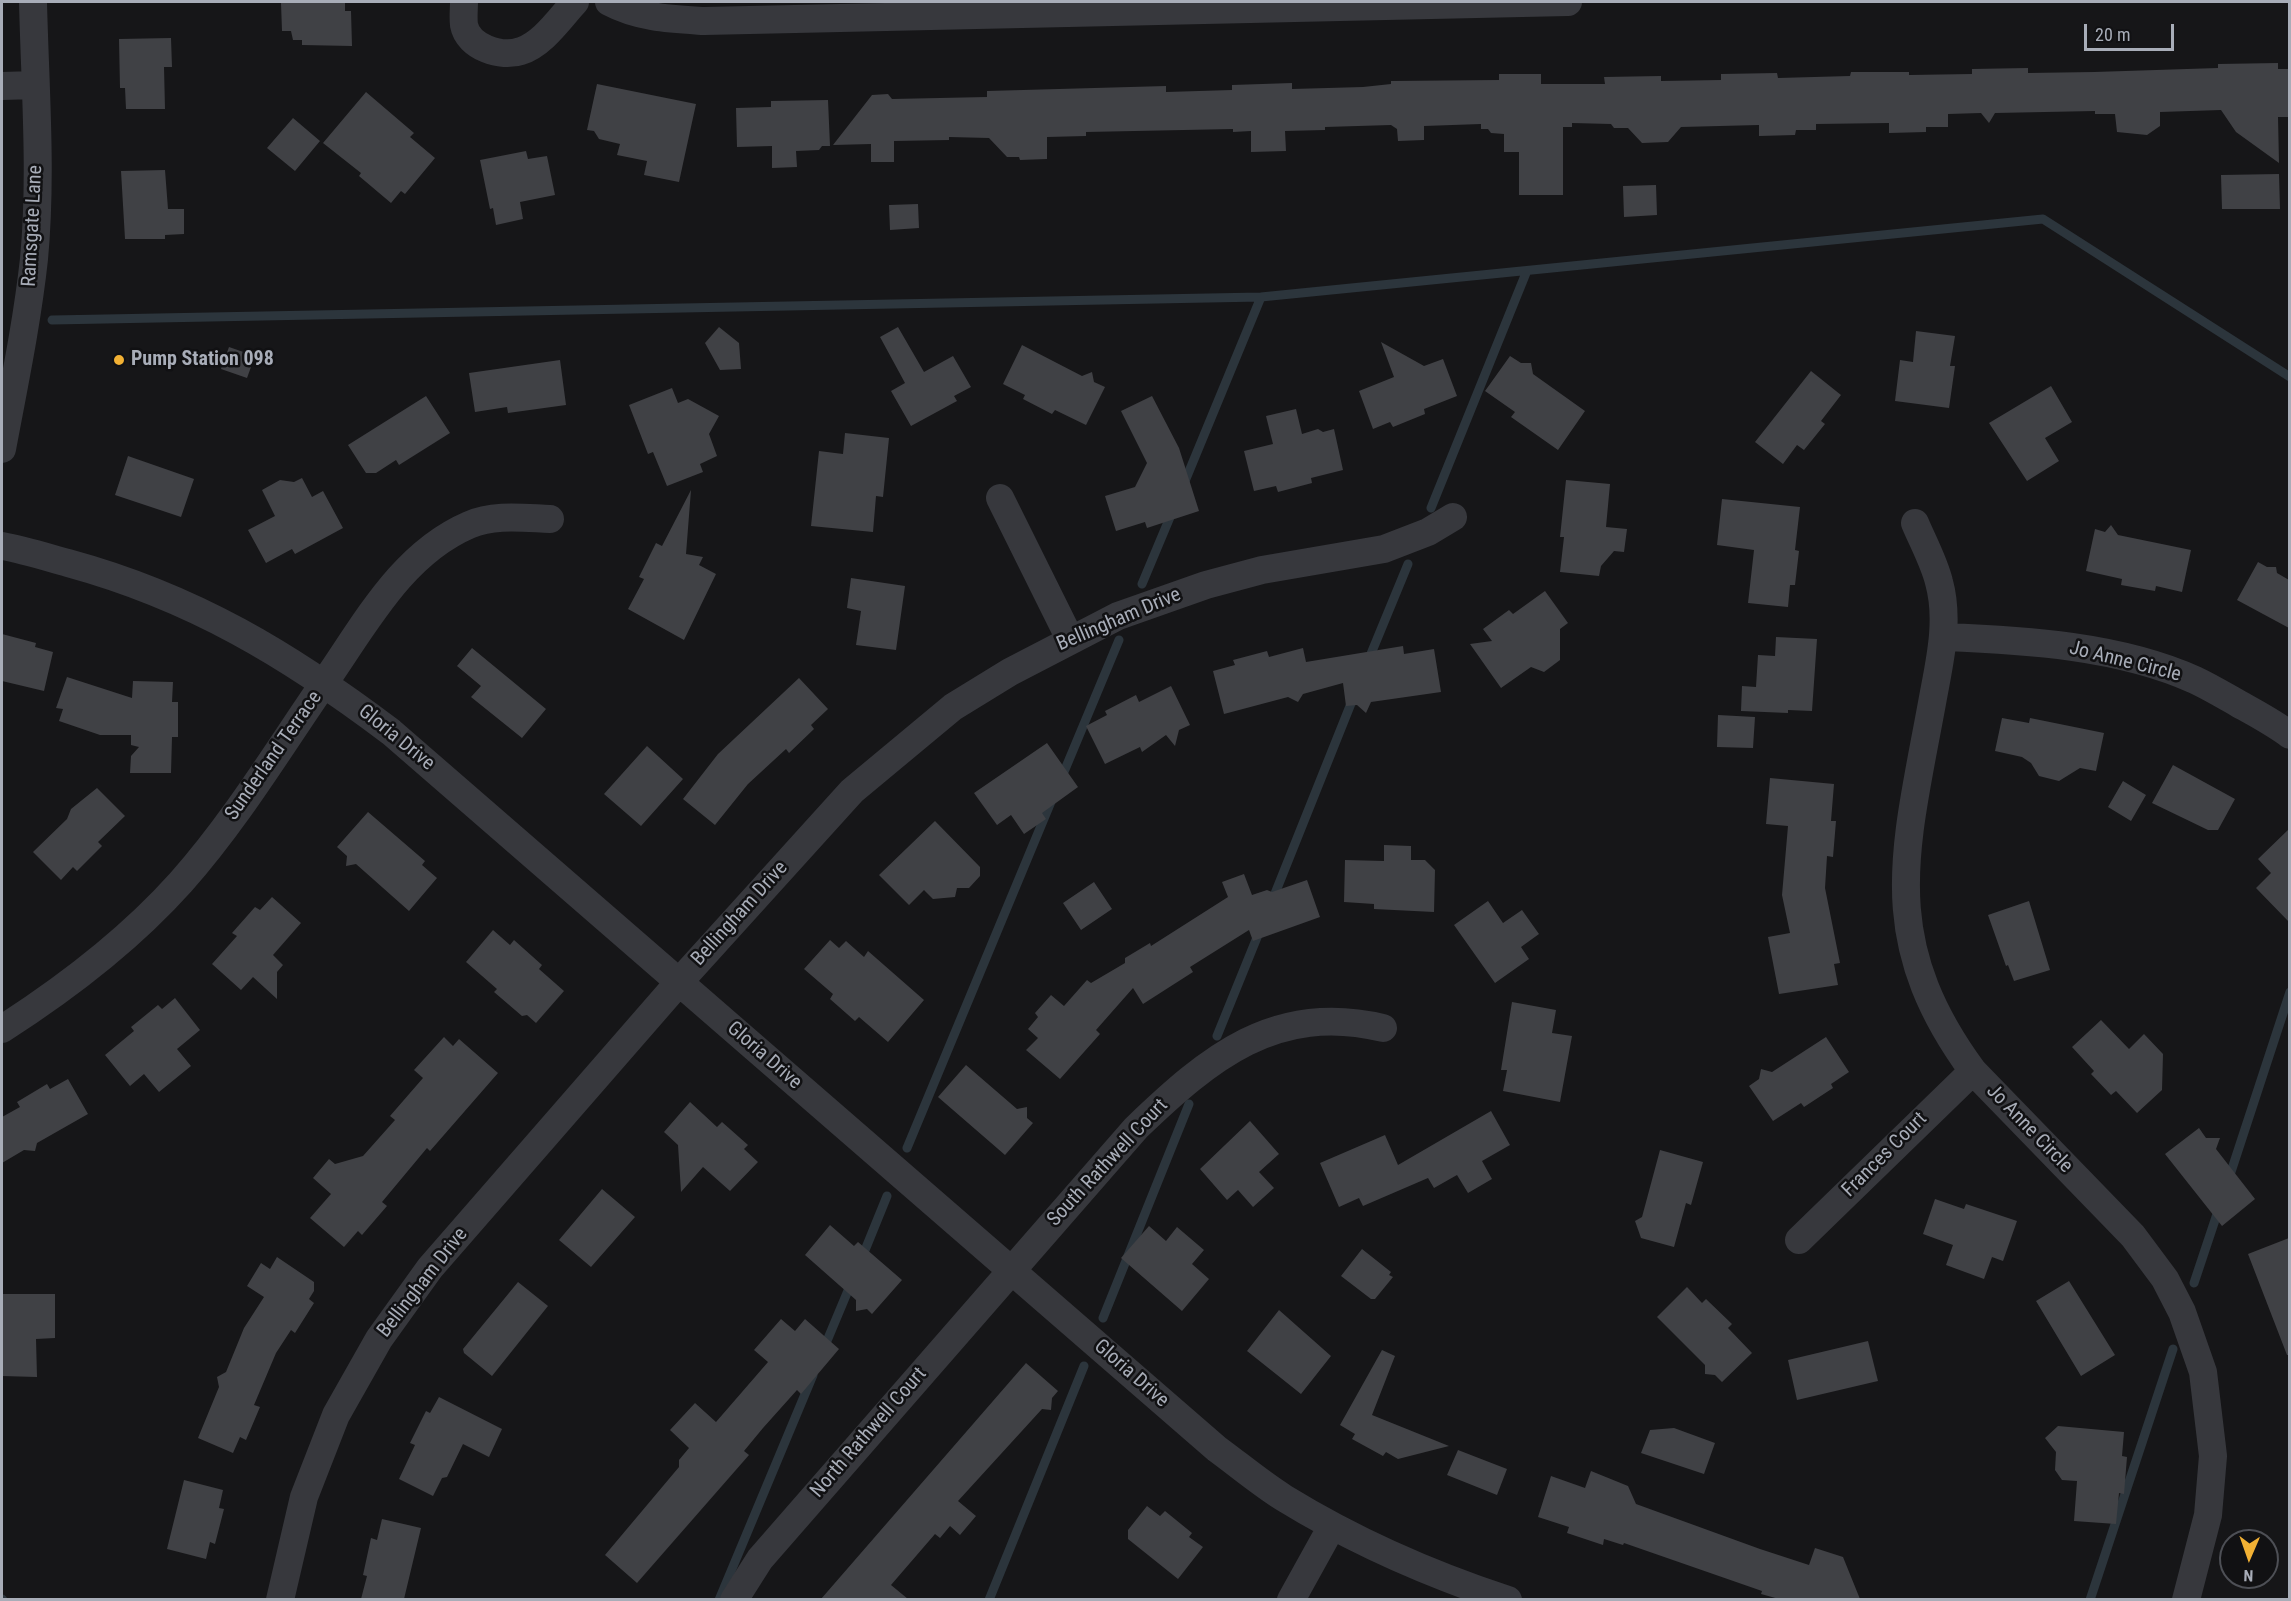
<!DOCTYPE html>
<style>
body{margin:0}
#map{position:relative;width:2291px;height:1601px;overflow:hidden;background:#161618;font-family:"Roboto Condensed",sans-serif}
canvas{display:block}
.frame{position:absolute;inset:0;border:3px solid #a8adb8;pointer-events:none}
.north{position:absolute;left:2219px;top:1529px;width:60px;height:60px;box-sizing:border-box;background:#111113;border:2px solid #4d4f55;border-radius:50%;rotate:182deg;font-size:16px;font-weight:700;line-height:24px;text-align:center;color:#a8adb8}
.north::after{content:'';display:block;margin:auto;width:21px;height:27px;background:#f2b134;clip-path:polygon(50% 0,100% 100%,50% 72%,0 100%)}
.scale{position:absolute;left:2084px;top:24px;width:90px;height:27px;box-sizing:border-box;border:3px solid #a8adb8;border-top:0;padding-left:8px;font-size:18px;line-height:21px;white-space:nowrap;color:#a8adb8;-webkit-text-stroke:4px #111113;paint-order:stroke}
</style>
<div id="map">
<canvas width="2291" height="1601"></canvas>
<div class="frame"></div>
<div class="north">N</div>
<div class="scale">20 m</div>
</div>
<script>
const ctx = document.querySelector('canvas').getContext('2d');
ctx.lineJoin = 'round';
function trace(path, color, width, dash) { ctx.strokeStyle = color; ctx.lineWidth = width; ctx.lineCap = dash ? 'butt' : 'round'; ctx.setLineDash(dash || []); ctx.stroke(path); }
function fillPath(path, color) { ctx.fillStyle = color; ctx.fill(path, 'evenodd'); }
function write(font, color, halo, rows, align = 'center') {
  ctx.font = font + ' "Roboto Condensed",sans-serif'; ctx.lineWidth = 5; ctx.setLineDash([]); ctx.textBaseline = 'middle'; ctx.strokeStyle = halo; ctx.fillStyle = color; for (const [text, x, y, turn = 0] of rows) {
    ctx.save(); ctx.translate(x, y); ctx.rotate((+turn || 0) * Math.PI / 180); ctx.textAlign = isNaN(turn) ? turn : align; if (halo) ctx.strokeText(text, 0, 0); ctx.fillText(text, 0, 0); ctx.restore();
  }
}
const stream = new Path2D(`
 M 52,320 L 1261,297 L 2043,219 L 2290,377
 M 1183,486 L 1261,297
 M 1431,508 L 1526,273
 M 1142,584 L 1173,510
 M 1368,661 L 1408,564
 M 1061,779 L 1119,640
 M 1272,901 L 1354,696
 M 1217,1036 L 1260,930
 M 907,1148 L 1053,797
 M 2228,1181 L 2290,992
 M 861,1260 L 887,1196
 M 2194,1283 L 2219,1208
 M 1103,1318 L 1189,1104
 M 824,1348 L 852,1281
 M 2,1599 L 3,1600
 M 719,1600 L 813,1375
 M 989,1600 L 1084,1366
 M 2090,1600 L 2173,1349`);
const building = new Path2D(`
 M 345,2 L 345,11 L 351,11 L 352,46 L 302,45 L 302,40 L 293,40 L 291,31 L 282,31 L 281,3 Z
 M 171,38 L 172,67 L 164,67 L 165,109 L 126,109 L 125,88 L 120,88 L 119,39 Z
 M 2278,63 L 2278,69 L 2289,69 L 2289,117 L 2278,117 L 2279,163 L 2236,132 L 2221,110 L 2160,112 L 2160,126 L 2147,135 L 2117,132 L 2115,114 L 2095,114 L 2095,111 L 1995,113 L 1989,123 L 1981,113 L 1948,114 L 1948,127 L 1926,127 L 1926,132 L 1889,133 L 1889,123 L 1816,124 L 1816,130 L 1796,130 L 1795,135 L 1759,136 L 1759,125 L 1681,127 L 1668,142 L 1642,143 L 1628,128 L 1614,128 L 1611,124 L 1572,123 L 1572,127 L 1563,127 L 1563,195 L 1519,195 L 1519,152 L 1504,152 L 1504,134 L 1491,133 L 1488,129 L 1481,129 L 1481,124 L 1424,126 L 1424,140 L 1398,141 L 1397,129 L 1391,125 L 1325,127 L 1325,130 L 1285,131 L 1286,151 L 1251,152 L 1251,131 L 1233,132 L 1233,129 L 1086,132 L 1086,136 L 1047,137 L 1047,159 L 1020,160 L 1019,157 L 1007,157 L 989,138 L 949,137 L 949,140 L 894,141 L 894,162 L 871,162 L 871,144 L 833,145 L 872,95 L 888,94 L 892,99 L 987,97 L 987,91 L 1166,86 L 1166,92 L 1232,90 L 1232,85 L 1292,83 L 1292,89 L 1363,87 L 1391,84 L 1391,81 L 1499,80 L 1499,74 L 1541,74 L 1541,84 L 1605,84 L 1604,77 L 1661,76 L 1661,81 L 1721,80 L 1721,74 L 1777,73 L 1778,78 L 1850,76 L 1851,72 L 1909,72 L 1909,75 L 1972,74 L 1972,69 L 2028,68 L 2028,73 L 2094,72 L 2218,68 L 2218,64 Z
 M 597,84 L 696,104 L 679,182 L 644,175 L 647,161 L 617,155 L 620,144 L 599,139 L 594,131 L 587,130 Z
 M 366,92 L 414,133 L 410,137 L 435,158 L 405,194 L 401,191 L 391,203 L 359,176 L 361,173 L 323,143 Z
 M 828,100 L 830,146 L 822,146 L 819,150 L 796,151 L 797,167 L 772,168 L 772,146 L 737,147 L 736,108 L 771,107 L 771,101 Z
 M 293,118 L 320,141 L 295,171 L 267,148 Z
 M 526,151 L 528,159 L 547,156 L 555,195 L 520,202 L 523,219 L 496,225 L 493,208 L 490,209 L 480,160 Z
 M 165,170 L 168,209 L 184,209 L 184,234 L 165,235 L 165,239 L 125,239 L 121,171 Z
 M 2279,174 L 2280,209 L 2222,209 L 2221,175 Z
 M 1656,185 L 1657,215 L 1624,217 L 1623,186 Z
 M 918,204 L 919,228 L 890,230 L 889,205 Z
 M 719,327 L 739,343 L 741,369 L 720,370 L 705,343 Z
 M 898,327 L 924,372 L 953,356 L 971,387 L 954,396 L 957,401 L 911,426 L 891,391 L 905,383 L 880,337 Z
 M 1916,331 L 1955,336 L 1950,366 L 1955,366 L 1949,408 L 1895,401 L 1900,360 L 1913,362 Z
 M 1381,342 L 1424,366 L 1443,359 L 1457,396 L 1424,409 L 1425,414 L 1393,427 L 1390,422 L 1373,429 L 1359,391 L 1394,377 Z
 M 1022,345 L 1082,376 L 1092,372 L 1094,382 L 1105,387 L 1086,425 L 1055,410 L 1052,414 L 1023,399 L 1025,395 L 1003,384 Z
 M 229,347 L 255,356 L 247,378 L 221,369 Z
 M 1510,356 L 1521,363 L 1531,363 L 1533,374 L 1585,411 L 1558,450 L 1511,417 L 1515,412 L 1485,391 Z
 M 560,360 L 566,405 L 508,413 L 507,407 L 475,412 L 469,373 Z
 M 1811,371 L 1841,395 L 1821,421 L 1825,424 L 1804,450 L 1797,445 L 1783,464 L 1755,442 Z
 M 2051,386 L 2072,422 L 2045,438 L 2059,461 L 2027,481 L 1989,423 Z
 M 672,388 L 678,403 L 688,399 L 719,416 L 709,434 L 717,456 L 700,464 L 703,472 L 667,486 L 653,452 L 648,454 L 629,405 Z
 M 426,396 L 450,433 L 399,465 L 396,460 L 376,473 L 366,473 L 348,445 Z
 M 1152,396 L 1179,448 L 1199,511 L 1147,528 L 1145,522 L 1116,531 L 1105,496 L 1135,487 L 1147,463 L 1121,411 Z
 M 1296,409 L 1302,434 L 1318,429 L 1323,432 L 1334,429 L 1343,470 L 1311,478 L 1312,483 L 1278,492 L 1276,486 L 1254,491 L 1244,451 L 1273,444 L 1266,416 Z
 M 845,433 L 889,438 L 883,497 L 876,496 L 873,532 L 811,526 L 819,451 L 843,454 Z
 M 128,456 L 194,479 L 181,517 L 115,495 Z
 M 302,478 L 312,497 L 323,491 L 343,528 L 295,554 L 292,549 L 266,563 L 248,530 L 275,516 L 262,490 L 280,480 L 294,482 Z
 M 1566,480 L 1610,484 L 1606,527 L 1627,529 L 1624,552 L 1614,551 L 1601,566 L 1599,576 L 1560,572 L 1564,537 L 1560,537 Z
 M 691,490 L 686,554 L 703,557 L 699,565 L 716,574 L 684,640 L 628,609 L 644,579 L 639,577 L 656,543 L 662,546 Z
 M 1722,499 L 1800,507 L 1795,550 L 1799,551 L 1795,585 L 1790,585 L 1788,607 L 1748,603 L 1754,550 L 1717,545 Z
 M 2111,525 L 2118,535 L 2191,550 L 2182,592 L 2156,586 L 2155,591 L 2121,585 L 2122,579 L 2086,571 L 2095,529 L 2105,532 Z
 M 2258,562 L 2267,567 L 2276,567 L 2277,573 L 2289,580 L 2289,628 L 2237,600 Z
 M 851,578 L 905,586 L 896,650 L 856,645 L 861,611 L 847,608 Z
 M 1545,591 L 1568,623 L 1560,629 L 1560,660 L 1544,672 L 1531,667 L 1501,688 L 1470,644 L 1492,641 L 1483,629 L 1509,610 L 1513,614 Z
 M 2,634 L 36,643 L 35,647 L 53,652 L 44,691 L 2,681 Z
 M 1776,637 L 1817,639 L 1812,711 L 1788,710 L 1788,713 L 1741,711 L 1742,686 L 1756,687 L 1758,655 L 1775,656 Z
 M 1403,646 L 1404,654 L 1434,649 L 1441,692 L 1371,702 L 1366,713 L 1357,705 L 1346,706 L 1343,683 L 1303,694 L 1298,702 L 1288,697 L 1224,714 L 1213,671 L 1235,665 L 1233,660 L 1267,651 L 1269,657 L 1303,648 L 1306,662 Z
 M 472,648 L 546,709 L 522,738 L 471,697 L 481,686 L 457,666 Z
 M 67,677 L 132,698 L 133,681 L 173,682 L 172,702 L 178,702 L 178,737 L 172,737 L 171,773 L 130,773 L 131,756 L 139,747 L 131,745 L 131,735 L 100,735 L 59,721 L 63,709 L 56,708 Z
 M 799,678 L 828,709 L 811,725 L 814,729 L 789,753 L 786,749 L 748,784 L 715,825 L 683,799 L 718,754 Z
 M 1171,686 L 1190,725 L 1179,730 L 1175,746 L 1166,735 L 1142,752 L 1140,747 L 1105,764 L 1086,726 L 1107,715 L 1105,711 L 1136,695 L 1139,702 Z
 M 1718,715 L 1755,717 L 1753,748 L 1717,747 Z
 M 2002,718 L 2029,723 L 2030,718 L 2104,733 L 2096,771 L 2080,768 L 2059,781 L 2039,776 L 2031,763 L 2022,757 L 1995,751 Z
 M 1047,743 L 1078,787 L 1042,813 L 1046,819 L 1024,834 L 1011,815 L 997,825 L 974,793 Z
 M 647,746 L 683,779 L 641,826 L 604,794 Z
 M 2173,765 L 2235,799 L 2218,830 L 2208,830 L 2152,803 Z
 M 1770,778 L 1834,784 L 1831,821 L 1836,821 L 1833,857 L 1827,856 L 1825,888 L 1840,963 L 1834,964 L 1838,985 L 1779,994 L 1768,937 L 1790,933 L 1782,895 L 1788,826 L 1766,824 Z
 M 2123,781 L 2146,795 L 2131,821 L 2108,807 Z
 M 97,788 L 125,816 L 98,842 L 102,846 L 77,871 L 73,867 L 61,880 L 33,852 L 67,819 L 71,809 Z
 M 368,812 L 425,861 L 422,865 L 437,878 L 409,911 L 356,864 L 346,866 L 347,856 L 337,847 Z
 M 935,821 L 980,867 L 980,876 L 969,888 L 957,888 L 955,897 L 933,899 L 924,890 L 909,905 L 879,875 Z
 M 2289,829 L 2289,922 L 2256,888 L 2271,873 L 2258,859 Z
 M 1384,845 L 1411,846 L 1411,860 L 1425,860 L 1435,870 L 1434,912 L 1374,909 L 1374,904 L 1344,902 L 1345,860 L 1384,861 Z
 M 1244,874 L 1252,895 L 1267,890 L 1272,892 L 1307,880 L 1320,917 L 1253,941 L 1249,930 L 1190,967 L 1193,972 L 1143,1004 L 1133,988 L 1096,1030 L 1100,1034 L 1060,1079 L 1026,1050 L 1038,1038 L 1028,1029 L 1038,1017 L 1035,1013 L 1051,995 L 1064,1006 L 1087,980 L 1091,983 L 1125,963 L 1125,958 L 1150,943 L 1151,946 L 1228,897 L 1222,882 Z
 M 1094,882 L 1112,909 L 1081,930 L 1063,903 Z
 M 272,897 L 301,923 L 273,955 L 283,965 L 277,972 L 277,999 L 253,977 L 241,990 L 212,964 L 237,936 L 232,933 L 255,907 L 260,910 Z
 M 1488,901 L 1503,923 L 1522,910 L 1539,934 L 1521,947 L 1529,959 L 1495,983 L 1454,925 Z
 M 2029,901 L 2050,970 L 2014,981 L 2008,965 L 2006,966 L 1988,915 Z
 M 493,930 L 510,945 L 514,940 L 542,965 L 539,969 L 564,991 L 536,1023 L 527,1015 L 522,1016 L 494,992 L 497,989 L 466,962 Z
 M 830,940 L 839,948 L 846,941 L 864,957 L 868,951 L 924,1000 L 888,1042 L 859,1017 L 855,1021 L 830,999 L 833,994 L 804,969 Z
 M 175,998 L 200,1030 L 177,1049 L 191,1066 L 159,1092 L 144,1074 L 130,1086 L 105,1055 L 134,1031 L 131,1027 L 158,1005 L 162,1009 Z
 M 1512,1002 L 1556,1010 L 1552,1033 L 1572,1036 L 1560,1102 L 1503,1091 L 1507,1070 L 1501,1070 Z
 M 2101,1020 L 2129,1049 L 2144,1034 L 2163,1054 L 2162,1090 L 2137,1113 L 2116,1091 L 2111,1095 L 2091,1074 L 2094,1071 L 2072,1047 Z
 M 444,1037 L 453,1046 L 459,1039 L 498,1073 L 430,1151 L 427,1148 L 382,1202 L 387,1206 L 362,1235 L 358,1231 L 344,1247 L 310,1218 L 331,1194 L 313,1178 L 329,1159 L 335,1164 L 363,1156 L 395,1120 L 390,1116 L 423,1078 L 414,1070 Z
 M 1826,1037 L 1849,1072 L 1831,1084 L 1833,1088 L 1804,1107 L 1801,1103 L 1773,1121 L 1749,1086 L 1759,1079 L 1761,1069 L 1772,1072 Z
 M 966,1065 L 1017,1109 L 1027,1107 L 1027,1118 L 1033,1123 L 1005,1155 L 938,1097 Z
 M 68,1079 L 88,1114 L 37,1143 L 35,1151 L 24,1150 L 2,1163 L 2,1117 L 20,1107 L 17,1102 L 47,1084 L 50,1089 Z
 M 690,1102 L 717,1127 L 722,1122 L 748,1145 L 744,1149 L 758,1162 L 730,1191 L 703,1167 L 681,1192 L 678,1145 L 664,1132 Z
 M 1491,1111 L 1510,1145 L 1482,1161 L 1492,1179 L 1468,1193 L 1457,1175 L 1434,1188 L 1428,1178 L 1363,1206 L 1359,1198 L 1339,1207 L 1320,1163 L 1385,1135 L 1398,1165 Z
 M 1250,1121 L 1279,1154 L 1259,1172 L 1274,1188 L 1253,1207 L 1238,1190 L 1227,1200 L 1200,1169 Z
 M 2199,1128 L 2206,1138 L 2220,1138 L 2216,1149 L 2255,1199 L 2222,1226 L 2165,1154 Z
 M 1660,1150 L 1703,1162 L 1691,1205 L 1686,1203 L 1674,1247 L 1641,1238 L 1635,1221 L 1642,1217 Z
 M 602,1189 L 635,1217 L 591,1267 L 559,1240 Z
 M 1935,1199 L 1964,1209 L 1966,1204 L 2017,1221 L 2003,1261 L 1992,1257 L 1984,1279 L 1946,1265 L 1953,1245 L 1923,1234 Z
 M 830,1225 L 854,1246 L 858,1242 L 902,1280 L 872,1314 L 867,1309 L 856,1311 L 856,1300 L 805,1255 Z
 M 1149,1226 L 1166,1241 L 1177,1227 L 1204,1250 L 1192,1264 L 1209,1279 L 1182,1311 L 1121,1258 Z
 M 2289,1238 L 2289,1355 L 2287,1355 L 2248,1254 Z
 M 1362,1249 L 1391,1272 L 1389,1275 L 1393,1277 L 1375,1299 L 1371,1299 L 1341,1276 Z
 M 277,1257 L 314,1282 L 314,1291 L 309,1299 L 314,1303 L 295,1333 L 291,1330 L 276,1353 L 254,1405 L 260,1407 L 246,1440 L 240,1437 L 233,1453 L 198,1438 L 219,1387 L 217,1377 L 226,1372 L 244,1328 L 264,1297 L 247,1286 L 261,1263 L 270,1269 Z
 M 2069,1281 L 2115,1355 L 2081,1376 L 2036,1301 Z
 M 518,1282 L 548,1306 L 492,1376 L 464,1353 L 463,1349 Z
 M 1687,1287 L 1702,1303 L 1706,1299 L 1732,1324 L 1728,1328 L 1752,1353 L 1722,1382 L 1715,1375 L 1705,1374 L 1705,1365 L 1657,1317 Z
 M 2,1294 L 55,1294 L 55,1338 L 36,1339 L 37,1377 L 2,1376 Z
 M 1279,1310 L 1331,1356 L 1301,1394 L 1247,1351 Z
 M 781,1319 L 795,1331 L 805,1319 L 839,1349 L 801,1394 L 797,1390 L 763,1428 L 744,1451 L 749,1455 L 637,1583 L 605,1555 L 679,1467 L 679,1460 L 689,1448 L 670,1430 L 695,1403 L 716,1422 L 768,1362 L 754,1350 Z
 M 1868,1341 L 1878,1381 L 1797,1400 L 1788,1360 Z
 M 1382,1350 L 1395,1356 L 1372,1415 L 1449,1446 L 1398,1459 L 1386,1452 L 1383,1456 L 1352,1439 L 1355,1434 L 1340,1425 Z
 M 1026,1363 L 1058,1391 L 1052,1398 L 1051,1410 L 1042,1409 L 958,1501 L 976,1516 L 960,1535 L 950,1526 L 940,1538 L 935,1534 L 891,1585 L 908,1599 L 821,1599 Z
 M 439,1397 L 502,1429 L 489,1457 L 463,1444 L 447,1477 L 442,1478 L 433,1496 L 399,1479 L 415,1445 L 410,1443 L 426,1411 L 430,1413 Z
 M 2058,1426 L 2124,1432 L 2122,1456 L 2127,1457 L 2124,1494 L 2119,1493 L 2116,1524 L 2074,1521 L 2077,1481 L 2062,1480 L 2055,1470 L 2056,1452 L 2045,1438 Z
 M 1674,1428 L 1715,1443 L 1704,1474 L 1641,1453 L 1650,1430 Z
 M 1458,1450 L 1507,1469 L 1497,1495 L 1447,1475 Z
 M 1591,1471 L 1628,1486 L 1636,1504 L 1760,1549 L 1809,1565 L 1815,1548 L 1843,1557 L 1860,1599 L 1779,1599 L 1761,1594 L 1762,1591 L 1624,1543 L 1623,1545 L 1604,1539 L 1603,1545 L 1567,1533 L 1569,1527 L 1538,1517 L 1551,1476 L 1585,1488 Z
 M 184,1480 L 223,1490 L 219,1508 L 224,1509 L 215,1544 L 210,1542 L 206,1559 L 167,1549 Z
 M 1147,1506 L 1160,1516 L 1165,1511 L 1192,1533 L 1189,1537 L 1203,1547 L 1178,1579 L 1128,1539 L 1128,1530 Z
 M 382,1519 L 421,1528 L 404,1599 L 361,1599 L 367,1576 L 363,1575 L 371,1538 L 377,1540 Z`);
const minor = new Path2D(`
 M 464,2 C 464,9 463,17 464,25 C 468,47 501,58 521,51 C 543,44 560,18 575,2
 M 609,2 C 639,18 671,19 704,21 L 1568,2
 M 2,86 L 35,85
 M 2,449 C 14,385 27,323 34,259 C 42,174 35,87 33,2
 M 1000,498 L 1070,639
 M 1915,523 C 1923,542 1934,562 1939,582 C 1950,622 1939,664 1932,703 C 1905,851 1876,939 1973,1071 L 2133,1236 L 2165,1279 L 2182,1312 L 2203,1372 L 2213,1456 L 2208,1515 L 2186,1600
 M 2,546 C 24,550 46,557 68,563 C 193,597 289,655 391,732 L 1217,1449 C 1239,1465 1260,1483 1284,1498 C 1354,1541 1429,1574 1508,1600
 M 1944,637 C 2025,640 2120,646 2195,680 C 2210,687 2225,696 2239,704 C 2257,714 2274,723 2290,735
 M 2,1029 C 66,988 130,939 181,882 C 237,819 281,745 329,676 C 368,619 404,553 469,525 C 494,514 523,518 550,519
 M 1799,1240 L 1973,1071
 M 280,1600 L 304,1497 L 336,1415 L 379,1339 L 430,1268 L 680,981 L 852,791 L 953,707 L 1010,672 L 1118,616 L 1206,585 L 1262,570 L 1384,549 L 1428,532 L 1453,517
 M 734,1600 L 760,1559 L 1136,1128 C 1209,1058 1275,1002 1383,1028
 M 1291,1600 L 1332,1526`);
const markers = [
 [119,360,6,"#f2b134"]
];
const streetNames = [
 ["Ramsgate Lane",33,226,-87],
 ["Bellingham Drive",1119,620,-23],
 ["Jo Anne Circle",2125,662,14],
 ["Gloria Drive",396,738,39],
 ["Sunderland Terrace",274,756,-55],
 ["Bellingham Drive",740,914,-48],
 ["Gloria Drive",764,1056,41],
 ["Jo Anne Circle",2029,1129,46],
 ["Frances Court",1885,1155,-45],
 ["South Rathwell Court",1108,1163,-47],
 ["Bellingham Drive",423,1283,-52],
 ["Gloria Drive",1131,1374,41],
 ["North Rathwell Court",869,1433,-49]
];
const poiNames = [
 ["Pump Station 098",131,360]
];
trace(stream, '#2c353c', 9);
fillPath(building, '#404145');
trace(minor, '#37383d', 28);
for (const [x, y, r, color] of markers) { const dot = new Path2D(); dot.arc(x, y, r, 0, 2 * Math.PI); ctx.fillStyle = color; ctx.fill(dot); trace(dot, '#111113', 2); }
write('20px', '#a8adb8', '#111113', streetNames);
write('bold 20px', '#a8adb8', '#111113', poiNames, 'left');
</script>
